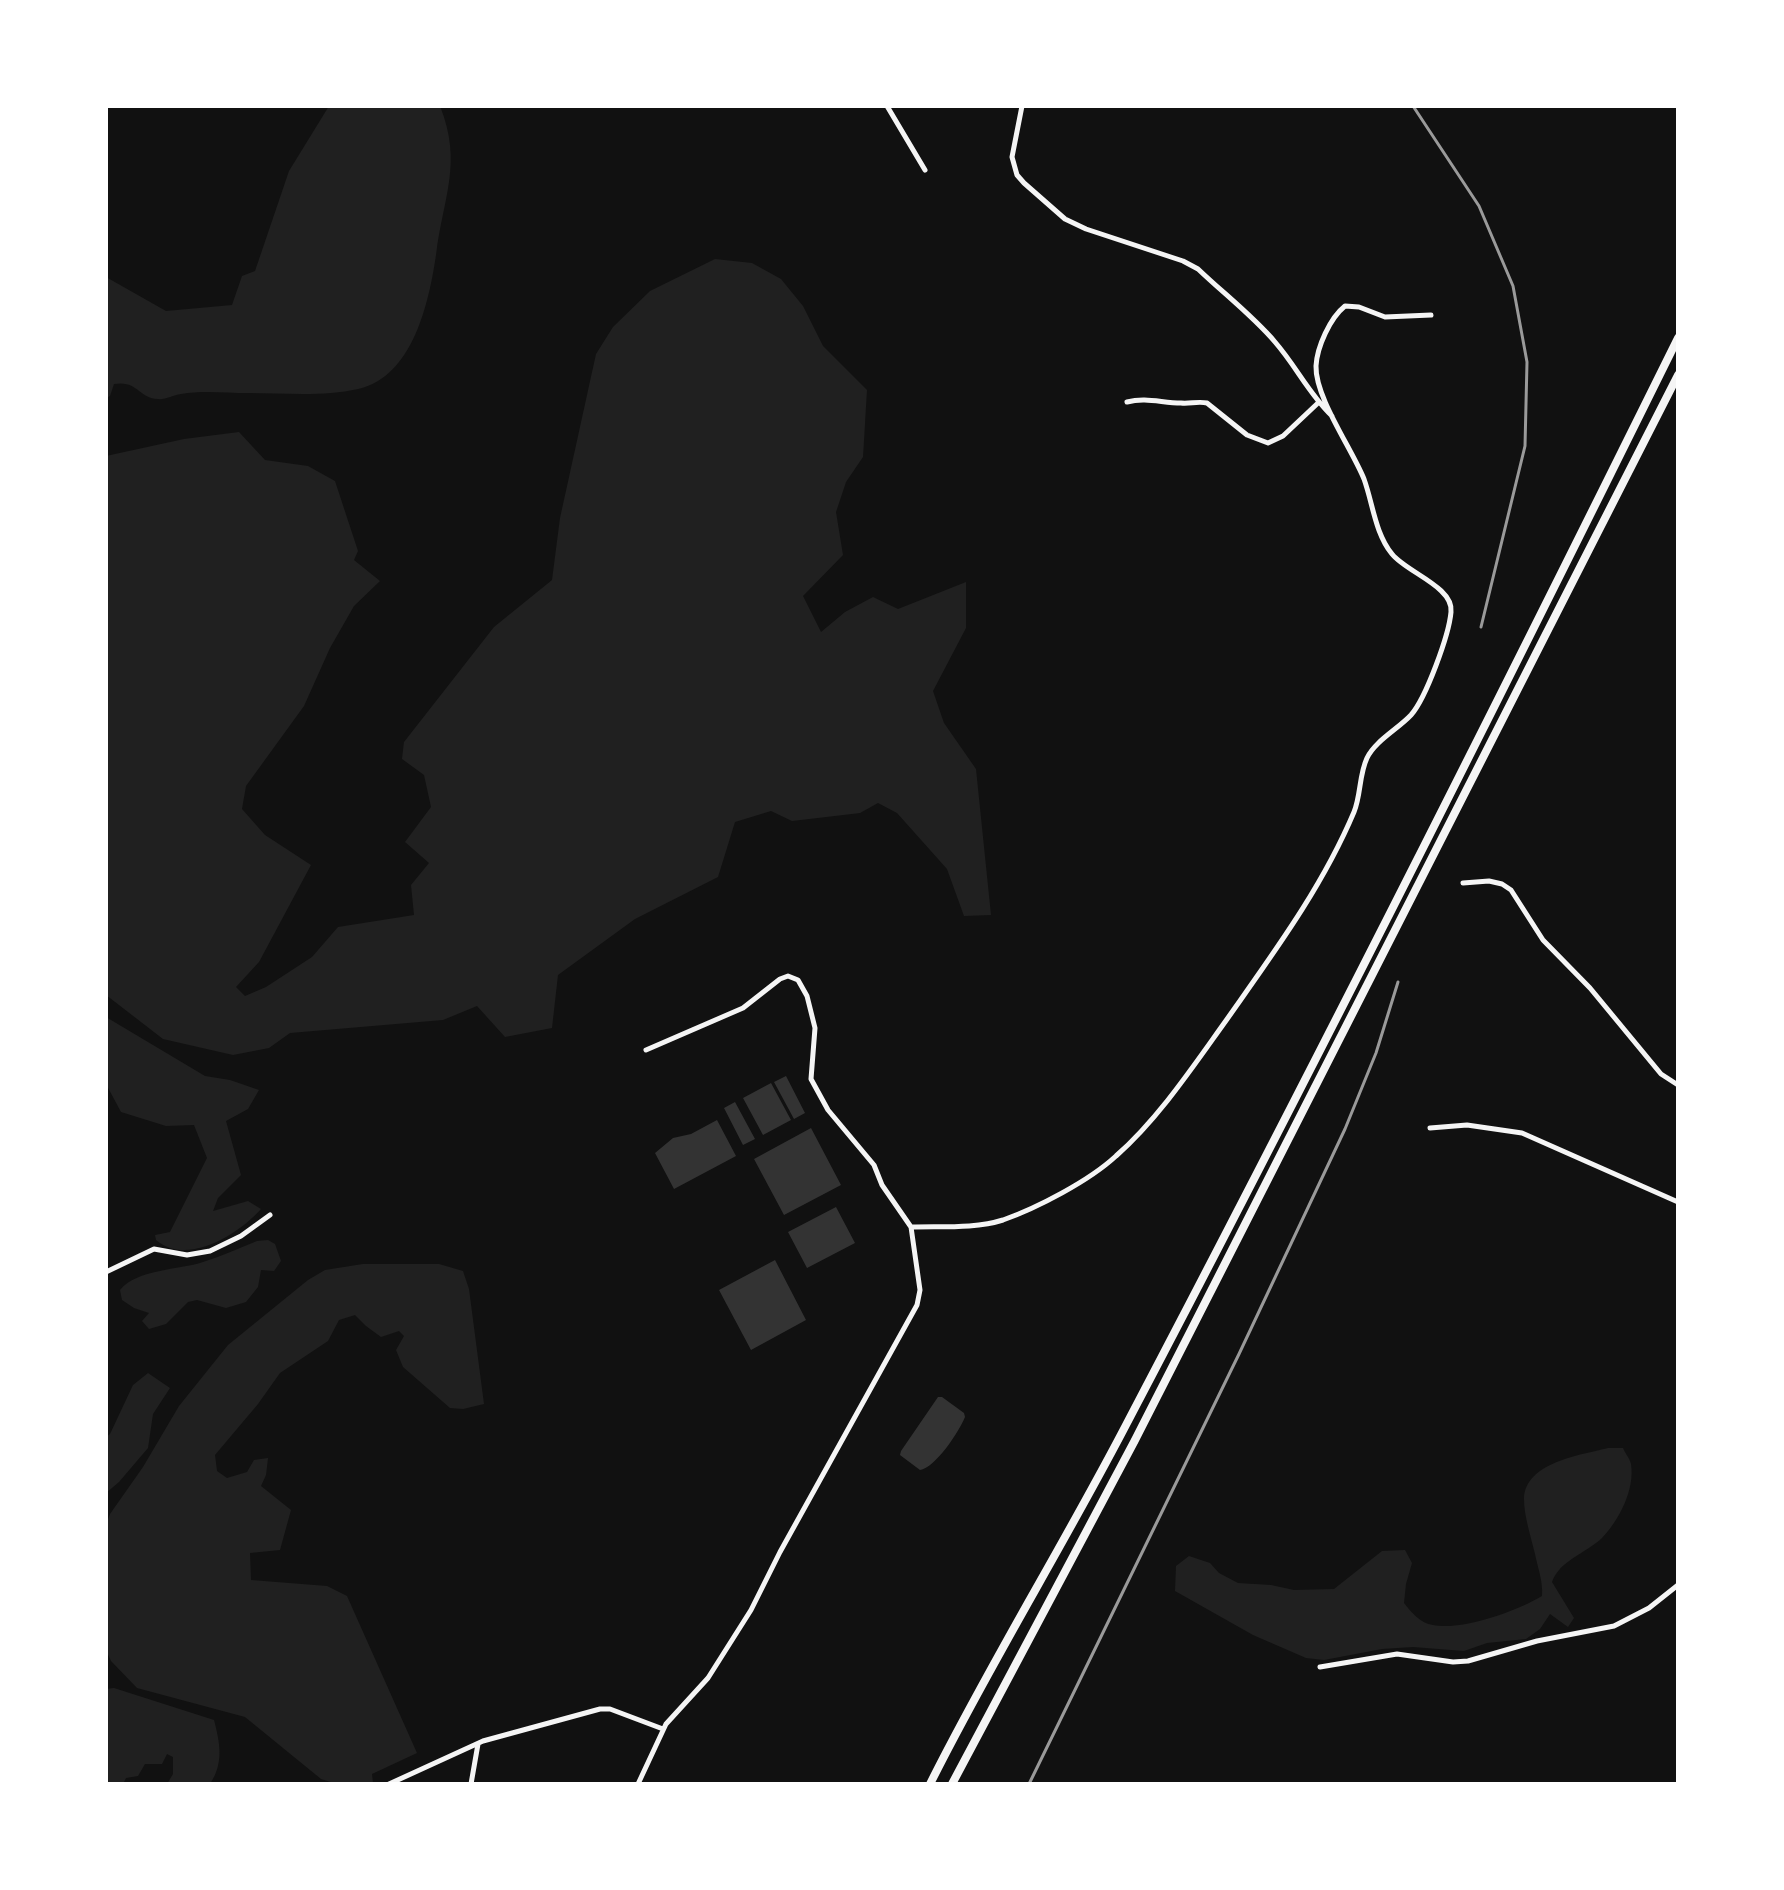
<!DOCTYPE html>
<style>
body{margin:0}
#map{position:relative;width:1784px;height:1890px;overflow:hidden;background:#111;font-family:"Open Sans",sans-serif}
canvas{display:block}
.frame{position:absolute;inset:0;border:108px solid #fff;pointer-events:none}
</style>
<div id="map">
<canvas width="1784" height="1890"></canvas>
<div class="frame"></div>
</div>
<script>
const ctx = document.querySelector('canvas').getContext('2d');
ctx.lineJoin = 'round';
function fillPath(path, color) { ctx.fillStyle = color; ctx.fill(path, 'evenodd'); }
function trace(path, color, width, dash) { ctx.strokeStyle = color; ctx.lineWidth = width; ctx.lineCap = dash ? 'butt' : 'round'; ctx.setLineDash(dash || []); ctx.stroke(path); }
const green = new Path2D(`
 M 329,106 L 440,106 C 463,164 443,197 436,255 C 429,302 413,377 358,389 C 323,397 284,393 248,393 C 227,393 202,390 181,394 C 173,395 165,400 158,399 C 138,398 138,380 114,384 L 110,396 L 106,398 L 106,277 L 166,311 L 232,305 L 242,276 L 255,271 L 289,171 Z
 M 715,259 L 752,263 L 781,279 L 803,306 L 823,346 L 867,390 L 863,457 L 846,482 L 836,512 L 843,555 L 803,596 L 821,632 L 845,612 L 873,597 L 898,609 L 966,582 L 966,628 L 933,691 L 944,723 L 976,769 L 991,915 L 964,916 L 947,869 L 897,813 L 878,803 L 860,813 L 792,821 L 771,811 L 735,822 L 718,877 L 635,919 L 558,975 L 552,1028 L 505,1037 L 477,1006 L 443,1020 L 290,1033 L 269,1048 L 233,1055 L 163,1039 L 106,995 L 106,456 L 184,439 L 239,432 L 265,460 L 308,466 L 335,481 L 358,551 L 354,560 L 380,581 L 354,606 L 330,648 L 304,706 L 246,786 L 242,809 L 265,835 L 311,865 L 259,962 L 236,987 L 245,996 L 266,987 L 312,957 L 338,927 L 414,915 L 411,885 L 429,863 L 405,842 L 431,807 L 424,775 L 402,759 L 404,742 L 494,627 L 552,580 L 560,518 L 596,354 L 613,327 L 650,291 Z
 M 106,1017 L 205,1076 L 230,1080 L 259,1090 L 248,1109 L 226,1121 L 241,1175 L 218,1198 L 213,1211 L 248,1201 L 261,1209 C 239,1234 187,1267 156,1240 L 155,1235 L 170,1232 L 207,1158 L 194,1125 L 166,1126 L 121,1112 L 106,1084 Z
 M 268,1240 L 275,1244 L 281,1261 L 274,1271 L 261,1270 L 258,1287 L 246,1302 L 226,1308 L 197,1300 L 188,1302 L 166,1324 L 149,1329 L 142,1321 L 149,1313 L 134,1308 L 122,1300 L 120,1290 C 137,1269 179,1270 203,1262 C 222,1256 239,1248 257,1241 Z
 M 363,1264 L 439,1264 L 463,1271 L 469,1289 L 484,1404 L 463,1409 L 450,1408 L 403,1367 L 396,1350 L 404,1336 L 399,1331 L 381,1337 L 366,1326 L 355,1315 L 339,1320 L 328,1341 L 280,1373 L 258,1404 L 215,1455 L 217,1471 L 227,1478 L 247,1472 L 254,1460 L 268,1458 L 266,1475 L 261,1486 L 291,1510 L 280,1550 L 250,1553 L 251,1580 L 327,1586 L 347,1596 L 417,1753 L 372,1774 L 373,1783 L 337,1784 L 321,1779 L 245,1717 L 137,1688 L 111,1661 L 106,1650 L 106,1525 L 110,1514 L 143,1467 L 179,1406 L 228,1345 L 308,1280 L 325,1270 Z
 M 148,1373 L 170,1388 L 153,1414 L 148,1448 L 119,1482 L 106,1493 L 106,1437 L 110,1434 L 133,1385 Z
 M 1608,1448 L 1623,1448 C 1625,1453 1630,1459 1631,1464 C 1635,1490 1619,1520 1602,1538 C 1585,1554 1560,1560 1552,1582 L 1574,1618 L 1568,1627 L 1550,1614 L 1540,1629 L 1526,1639 L 1487,1643 L 1464,1651 L 1413,1647 L 1382,1649 L 1324,1660 L 1306,1658 L 1253,1635 L 1175,1591 L 1176,1566 L 1189,1556 L 1210,1563 L 1219,1573 L 1238,1583 L 1271,1585 L 1294,1590 L 1334,1589 L 1382,1551 L 1405,1550 L 1412,1563 L 1406,1584 L 1404,1603 C 1412,1613 1420,1623 1433,1625 C 1462,1631 1517,1611 1542,1596 C 1543,1581 1538,1569 1535,1554 C 1531,1537 1524,1516 1524,1499 C 1525,1462 1581,1455 1608,1448 Z
 M 114,1688 L 214,1720 C 220,1743 224,1763 210,1784 L 167,1784 L 173,1774 L 173,1757 L 167,1754 L 162,1764 L 145,1764 L 138,1776 L 126,1778 L 123,1784 L 106,1784 L 106,1689 Z`);
const water = new Path2D(`
 M 786,1076 L 805,1113 L 794,1119 L 774,1082 Z
 M 771,1083 L 791,1120 L 763,1135 L 743,1098 Z
 M 735,1102 L 755,1139 L 743,1145 L 724,1108 Z
 M 717,1120 L 736,1156 L 674,1189 L 655,1153 L 673,1138 L 691,1134 Z
 M 811,1128 L 841,1185 L 784,1215 L 754,1159 Z
 M 836,1207 L 855,1243 L 807,1268 L 788,1232 Z
 M 775,1260 L 806,1320 L 751,1350 L 719,1290 Z
 M 938,1397 L 942,1397 L 964,1413 L 965,1417 C 959,1432 935,1468 920,1470 L 900,1455 L 901,1451 Z`);
const minor = new Path2D(`
 M 887,106 L 925,170
 M 1022,106 L 1012,157 L 1017,175 L 1024,183 L 1065,219 L 1086,229 L 1183,261 L 1198,269 C 1223,293 1253,316 1275,342 C 1296,366 1309,394 1332,416
 M 1127,402 C 1146,397 1162,403 1181,403 C 1190,404 1198,401 1207,403 L 1247,435 L 1268,443 L 1283,436 L 1318,403
 M 1463,883 L 1489,881 L 1502,884 L 1511,890 L 1543,940 L 1590,988 L 1661,1074 L 1678,1085
 M 1430,1128 L 1467,1125 L 1522,1133 L 1678,1202
 M 911,1227 C 940,1226 975,1229 1003,1220 C 1037,1208 1089,1181 1116,1156 C 1158,1119 1192,1068 1225,1022 C 1272,955 1322,888 1354,812 C 1361,795 1359,775 1367,758 C 1375,741 1398,729 1411,715 C 1426,698 1449,635 1451,612 C 1454,587 1406,572 1392,554 C 1375,533 1373,504 1364,479 C 1352,449 1315,397 1316,366 C 1317,347 1330,318 1345,306 L 1359,307 L 1385,317 L 1431,315
 M 106,1272 L 154,1249 L 187,1255 L 210,1251 L 241,1236 L 270,1215
 M 1320,1667 L 1397,1654 L 1453,1662 L 1468,1661 L 1537,1641 L 1614,1626 L 1649,1608 L 1678,1585
 M 389,1784 L 483,1741 L 600,1709 L 610,1709 L 663,1729
 M 471,1784 L 478,1744
 M 638,1784 L 666,1724 L 708,1678 L 751,1610 L 780,1552 L 917,1305 L 920,1290 L 911,1227 L 882,1185 L 874,1165 L 828,1110 L 811,1079 L 815,1028 L 807,996 L 798,980 L 788,976 L 780,979 L 743,1008 L 646,1050`);
const trunk = new Path2D(`
 M 930,1784 C 991,1662 1063,1546 1126,1425 C 1315,1065 1498,702 1678,338
 M 952,1784 L 1134,1442 L 1678,375`);
const rail = new Path2D(`
 M 1413,106 L 1479,206 L 1513,286 L 1527,362 L 1525,446 L 1481,627
 M 1029,1784 L 1239,1354 L 1345,1129 L 1376,1053 L 1398,982`);
fillPath(green, '#202020');
fillPath(water, '#333');
trace(minor, '#f5f5f5', 5);
trace(trunk, '#f5f5f5', 8);
trace(rail, '#9a9a9a', 3);
</script>
